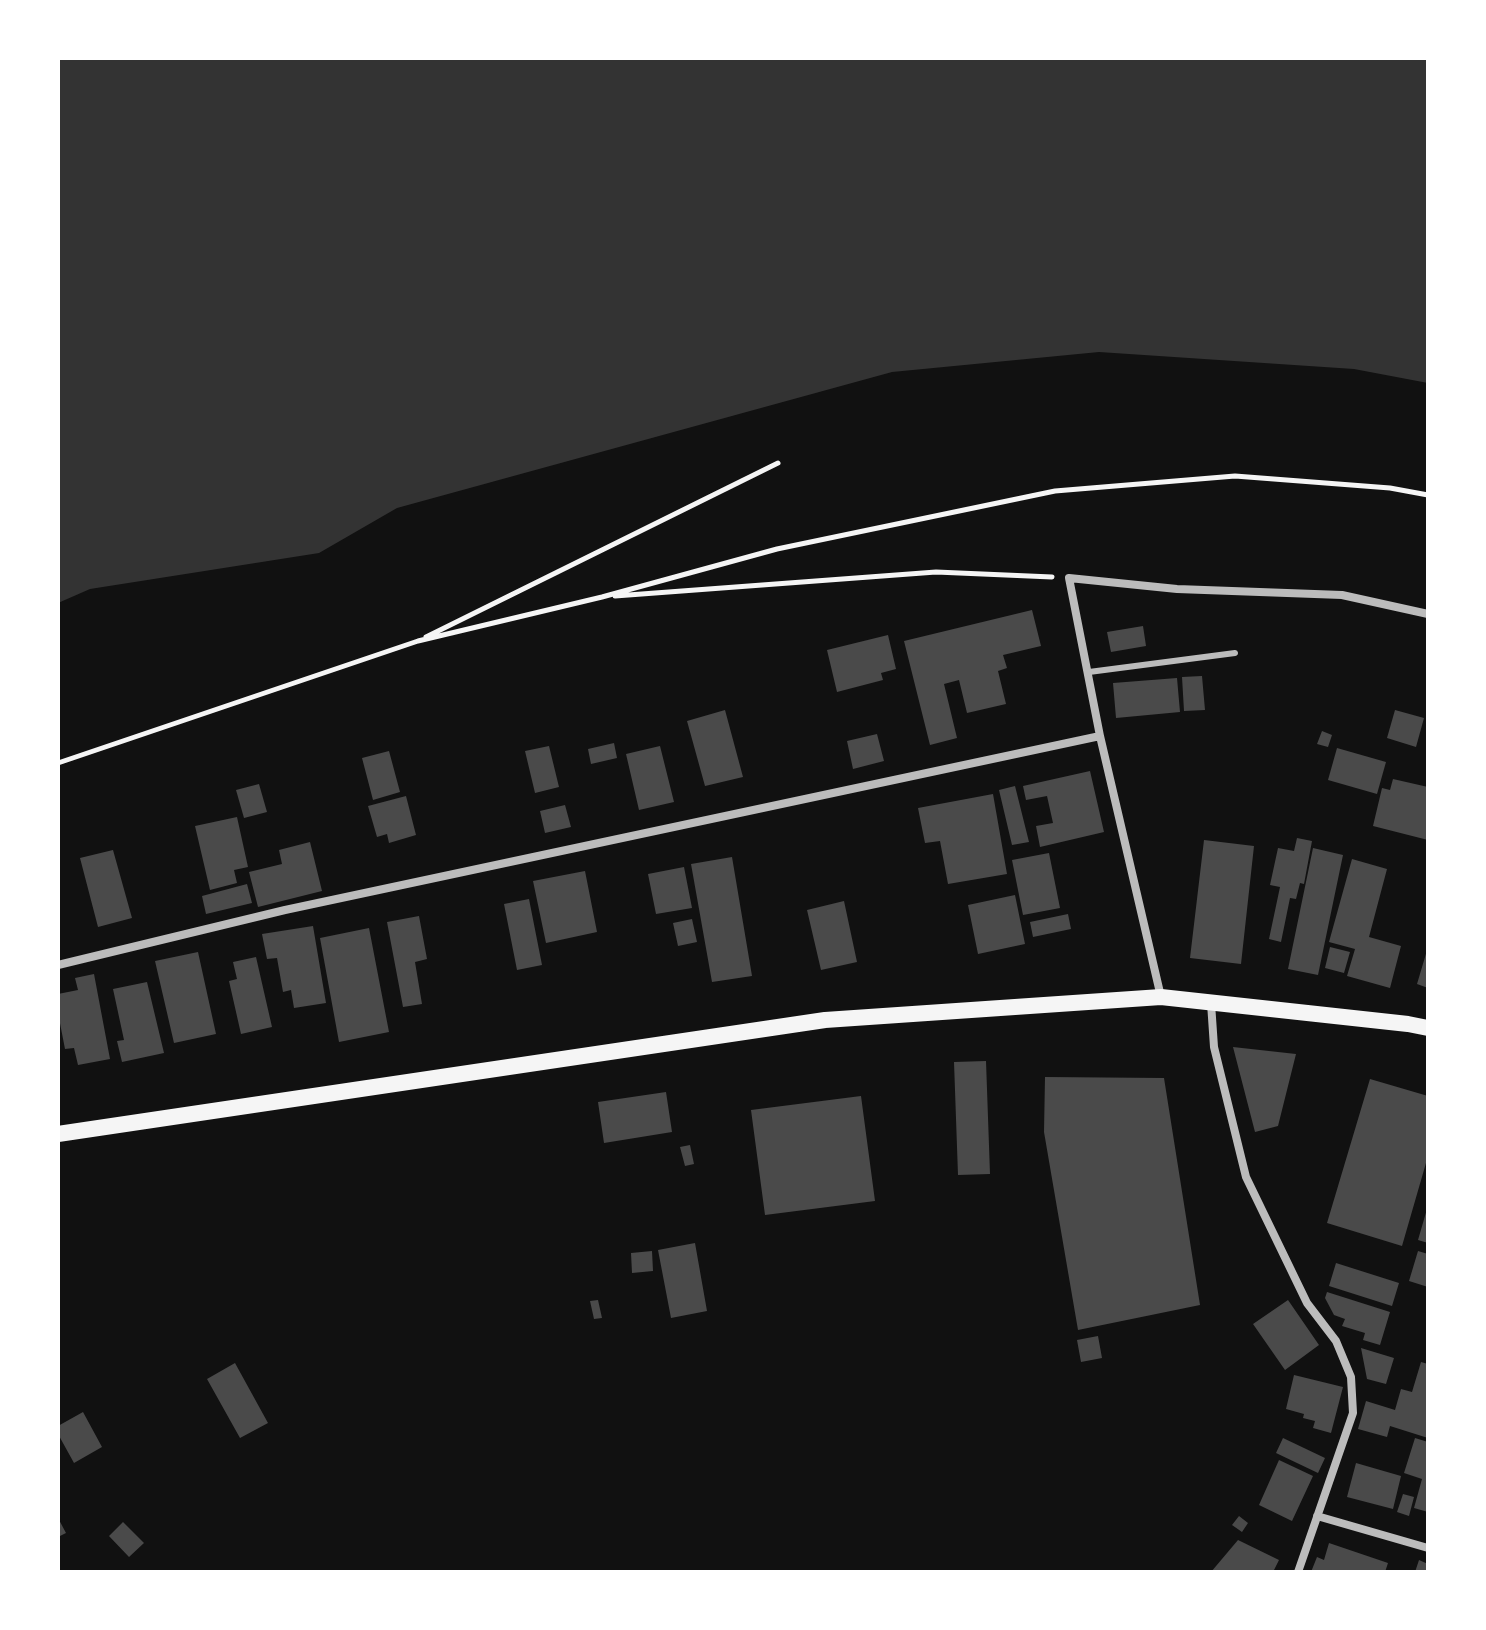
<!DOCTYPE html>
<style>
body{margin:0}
#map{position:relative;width:1486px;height:1630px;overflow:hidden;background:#111;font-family:"Public Sans",sans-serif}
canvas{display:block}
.frame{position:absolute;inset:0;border:60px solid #fff;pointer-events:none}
</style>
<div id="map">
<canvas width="1486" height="1630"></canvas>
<div class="frame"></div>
</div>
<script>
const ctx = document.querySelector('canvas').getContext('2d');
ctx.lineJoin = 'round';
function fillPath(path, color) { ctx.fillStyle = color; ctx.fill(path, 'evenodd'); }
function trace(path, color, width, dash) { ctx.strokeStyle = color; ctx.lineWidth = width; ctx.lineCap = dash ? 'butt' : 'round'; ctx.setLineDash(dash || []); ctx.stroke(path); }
const water = new Path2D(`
 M 58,58 L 1428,58 L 1428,383 L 1354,369 L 1099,352 L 892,372 L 397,508 L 319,553 L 90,589 L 58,603 Z`);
const building = new Path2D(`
 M 1032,610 L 1041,646 L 1003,655 L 1007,668 L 998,671 L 1006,704 L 967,713 L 959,680 L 944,684 L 957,738 L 930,745 L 904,641 Z
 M 1143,626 L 1146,646 L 1111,652 L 1107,632 Z
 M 888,635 L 896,669 L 881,673 L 883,680 L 837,692 L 827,650 Z
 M 1202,676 L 1205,710 L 1184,711 L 1182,677 Z
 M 1177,678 L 1180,712 L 1116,718 L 1113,683 Z
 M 725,710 L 743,777 L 705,786 L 687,721 Z
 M 1395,710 L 1424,718 L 1416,747 L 1387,738 Z
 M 1322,731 L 1332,735 L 1328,747 L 1317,744 Z
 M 877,734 L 884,761 L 853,769 L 847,741 Z
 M 614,743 L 617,758 L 591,764 L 588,749 Z
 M 549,746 L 559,787 L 535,793 L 525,751 Z
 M 660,746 L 674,802 L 639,810 L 626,754 Z
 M 1337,748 L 1386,762 L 1377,794 L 1328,780 Z
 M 389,751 L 400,792 L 373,800 L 362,758 Z
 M 1090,771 L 1104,832 L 1040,847 L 1036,826 L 1053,823 L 1047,796 L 1026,800 L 1023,786 Z
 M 1393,779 L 1428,787 L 1428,840 L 1373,826 L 1382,788 L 1390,790 Z
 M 259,784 L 267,812 L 244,818 L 236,790 Z
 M 1015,786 L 1029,842 L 1012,845 L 999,790 Z
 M 993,794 L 1007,874 L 948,884 L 940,841 L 925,843 L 918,808 Z
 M 406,796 L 416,835 L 389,843 L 387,834 L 377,837 L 368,806 Z
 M 565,805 L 571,827 L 545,833 L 540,811 Z
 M 237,817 L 248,867 L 234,870 L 237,883 L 210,890 L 195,826 Z
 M 1297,838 L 1312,841 L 1304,884 L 1300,883 L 1296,899 L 1290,898 L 1281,942 L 1269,939 L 1280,887 L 1270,885 L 1278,848 L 1294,851 Z
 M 1204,840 L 1254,846 L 1241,964 L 1190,958 Z
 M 310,842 L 322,891 L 258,907 L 249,872 L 282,864 L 279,850 Z
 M 1313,848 L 1343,855 L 1318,975 L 1288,969 Z
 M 113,850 L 132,918 L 98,927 L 80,858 Z
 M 1049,853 L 1060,908 L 1023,915 L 1012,860 Z
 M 732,857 L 752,976 L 712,982 L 691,864 Z
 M 1352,859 L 1387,869 L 1369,937 L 1401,946 L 1390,988 L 1347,976 L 1355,949 L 1329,942 Z
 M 684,867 L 692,908 L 656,914 L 648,874 Z
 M 585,871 L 597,932 L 546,943 L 533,881 Z
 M 247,884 L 252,903 L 206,914 L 202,896 Z
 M 1015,895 L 1025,944 L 978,954 L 968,905 Z
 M 529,899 L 542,965 L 517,970 L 504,904 Z
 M 844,901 L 857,962 L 821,970 L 807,910 Z
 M 1068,914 L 1071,929 L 1033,937 L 1030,922 Z
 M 419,916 L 427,959 L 415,962 L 422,1004 L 403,1007 L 387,922 Z
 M 692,919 L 697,942 L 678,946 L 673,923 Z
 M 313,926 L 326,1003 L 294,1008 L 291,990 L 283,992 L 277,958 L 267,959 L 262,934 Z
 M 369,928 L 389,1032 L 339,1042 L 320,938 Z
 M 1330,947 L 1350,952 L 1344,973 L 1325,968 Z
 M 1428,947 L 1428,988 L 1417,984 Z
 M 198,952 L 216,1034 L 174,1043 L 155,961 Z
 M 256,957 L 272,1027 L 241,1034 L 229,981 L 237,979 L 233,962 Z
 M 94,974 L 110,1059 L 78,1065 L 74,1048 L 65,1049 L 58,1013 L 58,994 L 78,990 L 75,978 Z
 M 147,982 L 164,1053 L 122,1062 L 117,1041 L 124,1040 L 113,989 Z
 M 1233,1047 L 1296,1054 L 1278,1126 L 1255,1132 Z
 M 986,1061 L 990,1174 L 958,1175 L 954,1062 Z
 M 1045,1077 L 1164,1078 L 1200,1305 L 1078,1330 L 1044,1132 Z
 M 1370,1079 L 1428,1096 L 1428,1156 L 1402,1246 L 1327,1223 Z
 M 666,1092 L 672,1132 L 604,1143 L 598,1102 Z
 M 861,1096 L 875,1201 L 765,1215 L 751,1110 Z
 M 690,1145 L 694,1164 L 685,1166 L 680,1147 Z
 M 1427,1209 L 1428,1209 L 1428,1243 L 1418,1240 Z
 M 695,1243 L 707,1311 L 671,1318 L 658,1250 Z
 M 652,1251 L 653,1271 L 632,1273 L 631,1253 Z
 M 1418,1251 L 1428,1254 L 1428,1287 L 1409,1281 Z
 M 1336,1263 L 1399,1283 L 1392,1306 L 1329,1286 Z
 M 1327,1292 L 1390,1312 L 1380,1345 L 1363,1340 L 1365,1333 L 1342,1326 L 1345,1319 L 1334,1315 L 1325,1298 Z
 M 598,1300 L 602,1318 L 594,1319 L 590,1301 Z
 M 1288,1300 L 1319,1345 L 1285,1370 L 1253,1324 Z
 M 1098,1336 L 1102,1358 L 1081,1362 L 1077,1340 Z
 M 1361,1348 L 1394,1358 L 1386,1384 L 1367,1379 Z
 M 1421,1362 L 1428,1364 L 1428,1438 L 1390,1426 L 1387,1437 L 1358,1429 L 1366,1401 L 1395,1410 L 1401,1389 L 1412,1392 Z
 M 235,1363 L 268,1423 L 240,1438 L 207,1379 Z
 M 1294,1375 L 1343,1387 L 1331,1433 L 1313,1428 L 1315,1421 L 1303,1418 L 1304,1414 L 1286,1409 Z
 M 83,1412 L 102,1447 L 74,1463 L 58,1434 L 58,1426 Z
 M 1283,1438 L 1325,1458 L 1318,1473 L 1276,1453 Z
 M 1415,1438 L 1428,1442 L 1428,1512 L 1414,1508 L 1422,1479 L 1404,1473 Z
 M 1279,1460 L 1313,1476 L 1292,1521 L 1259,1505 Z
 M 1356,1463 L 1401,1476 L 1393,1509 L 1347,1497 Z
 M 1403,1494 L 1414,1497 L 1409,1516 L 1397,1512 Z
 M 1239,1516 L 1248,1523 L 1242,1532 L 1232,1525 Z
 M 58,1518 L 66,1533 L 58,1537 Z
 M 123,1522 L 144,1543 L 129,1557 L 109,1536 Z
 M 1238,1540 L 1279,1560 L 1273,1572 L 1211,1572 Z
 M 1329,1543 L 1388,1563 L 1385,1572 L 1311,1572 L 1317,1557 L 1324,1560 Z
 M 1419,1560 L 1428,1564 L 1428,1572 L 1415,1572 Z`);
const path = new Path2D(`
 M 615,596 L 936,572 L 1052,577
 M 426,637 L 778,463
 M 58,763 L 418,641 L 602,597 L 777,549 L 1055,491 L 1235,476 L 1390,488 L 1428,495`);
const service = new Path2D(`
 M 1089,672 L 1235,653`);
const minor = new Path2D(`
 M 58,965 L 285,910 L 1100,736
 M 1161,997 L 1100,736 L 1069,578 L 1177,589 L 1342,595 L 1428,614
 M 1211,1003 L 1214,1047 L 1246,1177 L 1307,1303 L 1336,1341 L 1351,1377 L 1353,1413 L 1298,1572
 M 1317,1516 L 1428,1548`);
const secondary = new Path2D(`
 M 58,1134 L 825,1020 L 1161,997 L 1408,1024 L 1428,1028`);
fillPath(water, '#333');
fillPath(building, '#4a4a4a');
trace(path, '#f5f5f5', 5);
trace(service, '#bcbcbc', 6);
trace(minor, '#bcbcbc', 8);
trace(secondary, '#f5f5f5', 16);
</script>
